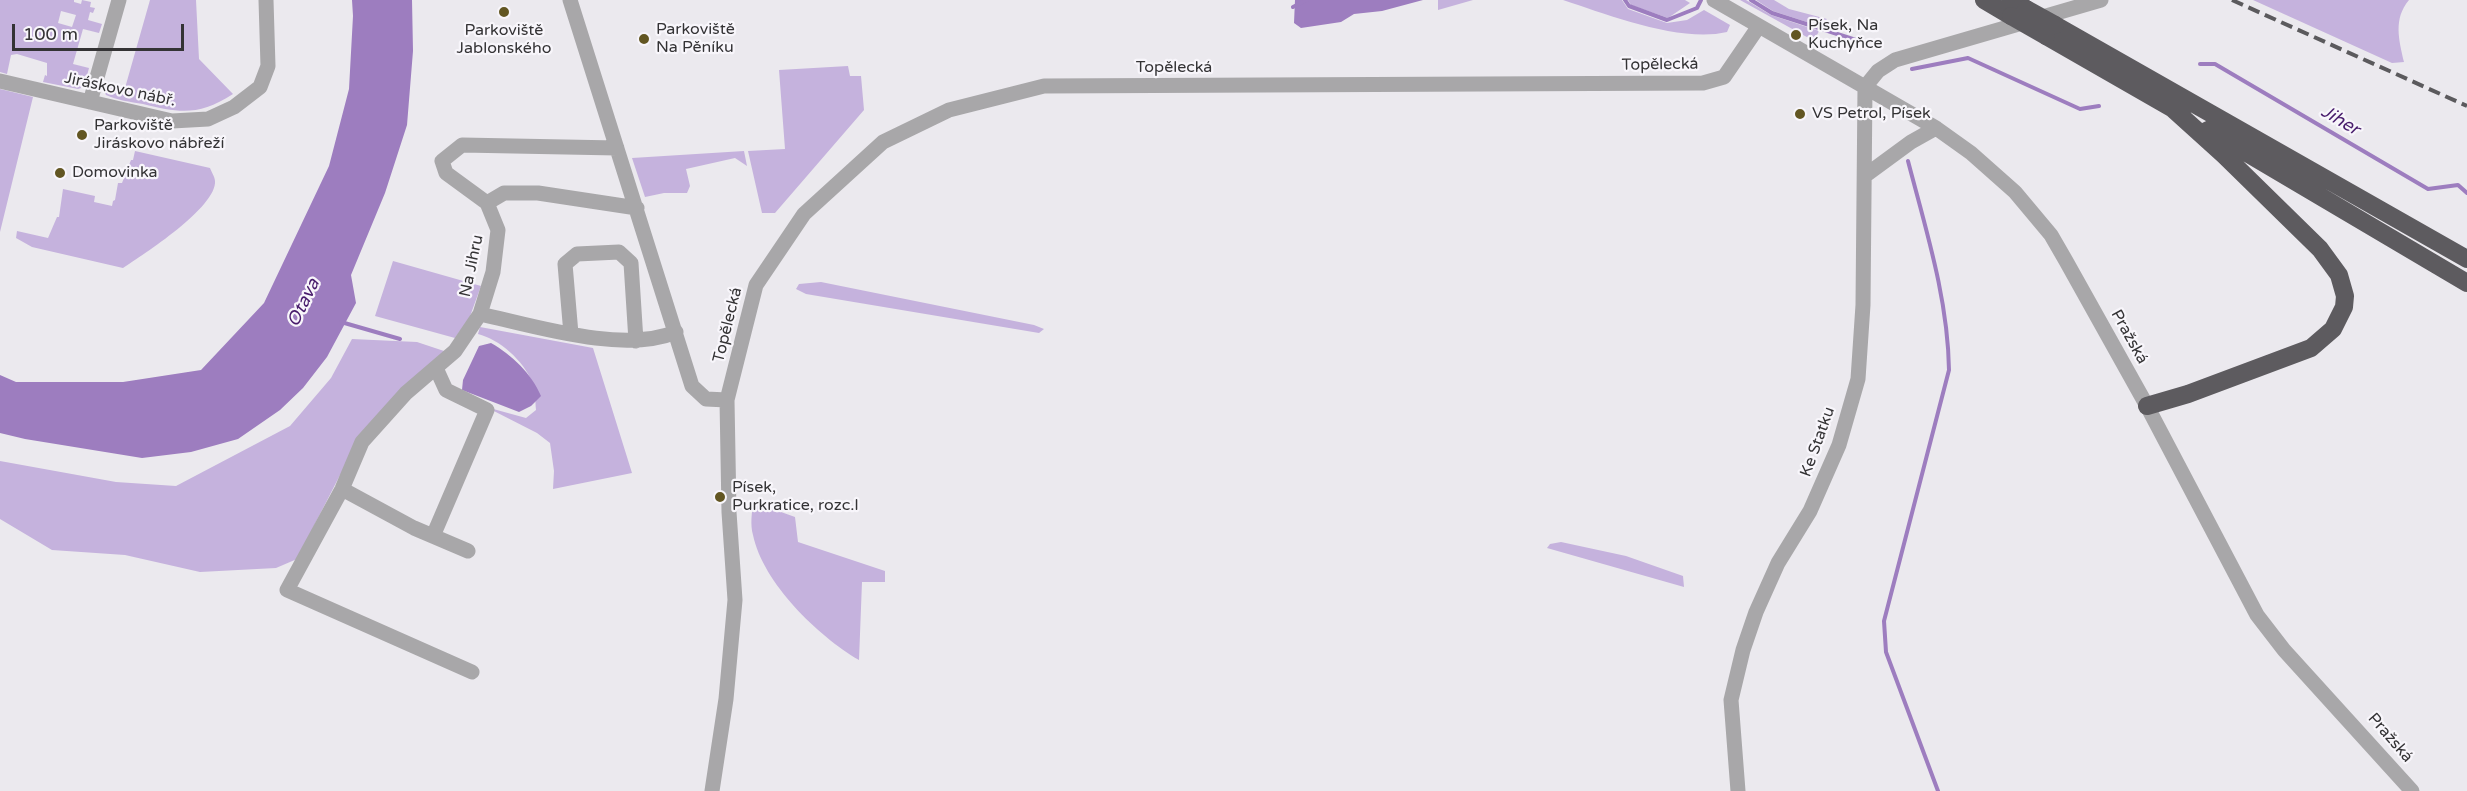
<!DOCTYPE html>
<meta charset="utf-8">
<style>
body{margin:0}
#map{position:relative;width:2467px;height:791px;overflow:hidden;background:#ebe9ee;font-family:"Varela Round",sans-serif}
canvas{display:block}
.scale{position:absolute;left:12px;top:24px;width:172px;height:27px;box-sizing:border-box;border:3px solid #343335;border-top:0;padding-left:8px;font-size:18px;line-height:21px;white-space:nowrap;color:#343335;-webkit-text-stroke:4px #f8f6fb;paint-order:stroke}
</style>
<div id="map">
<canvas width="2467" height="791"></canvas>
<div class="scale">100 m</div>
</div>
<script>
const ctx = document.querySelector('canvas').getContext('2d');
ctx.lineJoin = 'round';
function fillPath(path, color) { ctx.fillStyle = color; ctx.fill(path, 'evenodd'); }
function trace(path, color, width, dash) { ctx.strokeStyle = color; ctx.lineWidth = width; ctx.lineCap = dash ? 'butt' : 'round'; ctx.setLineDash(dash || []); ctx.stroke(path); }
function write(font, color, halo, rows, align = 'center') {
  ctx.font = font + ' "Varela Round",sans-serif'; ctx.lineWidth = 4.5; ctx.setLineDash([]); ctx.textBaseline = 'middle'; ctx.strokeStyle = halo; ctx.fillStyle = color; for (const [text, x, y, turn = 0] of rows) {
    ctx.save(); ctx.translate(x, y); ctx.rotate((+turn || 0) * Math.PI / 180); ctx.textAlign = isNaN(turn) ? turn : align; if (halo) ctx.strokeText(text, 0, 0); ctx.fillText(text, 0, 0); ctx.restore();
  }
}
const green = new Path2D(`
 M 0,0 L 74,0 L 74,2 L 81,4 L 82,0 L 91,2 L 90,7 L 95,8 L 93,13 L 90,12 L 88,20 L 102,24 L 99,33 L 83,29 L 73,64 L 89,68 L 84,87 L 78,89 L 43,82 L 45,75 L 47,76 L 47,63 L 17,54 L 11,55 L 7,74 L 0,72 ZM 61,11 L 76,15 L 72,27 L 58,23 Z
 M 150,0 L 196,0 L 199,59 L 233,94 C 199,116 180,113 143,104 C 130,102 117,100 106,95 L 103,89 L 104,81 L 125,88 Z
 M 1438,0 L 1473,0 L 1438,10 Z
 M 1563,0 L 1622,0 L 1628,9 L 1667,23 L 1687,20 L 1704,10 L 1730,25 L 1727,32 C 1681,43 1608,15 1563,0 Z
 M 1628,0 L 1685,0 L 1690,3 L 1668,18 L 1631,5 Z
 M 1740,0 L 1746,0 L 1771,15 L 1819,31 L 1814,41 Z
 M 1756,0 L 1774,0 L 1789,9 L 1827,19 L 1822,27 L 1773,11 Z
 M 2253,0 L 2409,0 C 2393,19 2399,40 2404,62 L 2392,63 Z
 M 848,66 L 850,76 L 861,76 L 864,110 L 775,213 L 762,213 L 748,151 L 785,149 L 779,70 Z
 M 0,89 L 33,97 L 0,232 Z
 M 135,151 L 210,168 C 211,171 215,177 215,181 C 217,207 143,255 123,268 L 32,247 L 16,238 L 17,231 L 48,238 L 57,217 L 59,217 L 63,189 L 95,196 L 94,202 L 112,206 L 113,201 L 115,200 L 118,183 L 122,183 L 131,160 L 133,160 Z
 M 744,151 L 747,166 L 735,158 L 686,169 L 690,186 L 687,193 L 664,193 L 645,197 L 632,158 Z
 M 393,261 L 481,286 L 469,319 L 455,338 L 375,316 Z
 M 821,282 L 1034,325 L 1044,329 L 1039,333 L 806,294 L 796,289 L 799,284 Z
 M 480,327 L 593,348 L 632,473 L 553,489 L 554,471 L 550,443 L 537,433 L 486,407 L 526,418 L 536,410 C 535,401 536,390 532,382 C 524,361 499,339 478,334 Z
 M 352,339 L 417,342 L 447,352 L 340,475 L 297,559 L 276,568 L 200,572 L 125,555 L 52,550 L 0,519 L 0,461 L 116,482 L 176,486 L 290,426 L 331,378 Z
 M 753,502 L 795,517 L 798,542 L 885,571 L 885,582 L 862,582 L 859,660 C 818,636 763,583 753,535 C 750,524 752,513 753,502 Z
 M 1561,542 L 1626,556 L 1683,576 L 1684,587 L 1547,548 L 1550,544 Z`);
const water = new Path2D(`
 M 352,0 L 412,0 L 413,51 L 407,125 L 385,193 L 351,275 L 356,303 L 327,357 L 303,388 L 280,410 L 238,439 L 191,452 L 142,458 L 25,439 L 0,433 L 0,375 L 16,382 L 123,382 L 201,370 L 264,303 L 329,166 L 349,89 L 353,16 Z
 M 1295,0 L 1423,0 L 1382,11 L 1354,14 L 1341,22 L 1301,28 L 1294,23 Z
 M 491,343 C 512,355 532,374 541,396 L 531,406 L 519,412 L 462,390 L 463,380 L 479,346 Z`);
const stream = new Path2D(`
 M 1625,0 L 1629,6 L 1667,20 L 1697,8 L 1701,0
 M 1751,0 L 1772,13 L 1859,41
 M 1293,7 L 1307,0
 M 2200,64 L 2215,64 L 2428,189 L 2458,185 L 2467,193
 M 1912,69 L 1968,58 L 2080,109 L 2099,106
 M 1908,161 C 1926,230 1948,299 1949,370 L 1884,621 L 1886,652 L 1938,791
 M 341,322 L 400,339`);
const minor = new Path2D(`
 M 570,0 L 692,386 L 706,399 L 727,400
 M 1714,0 L 1936,128 L 1971,153 L 2015,192 L 2051,235 L 2066,261 L 2147,406 L 2257,615 L 2284,650 L 2412,791
 M 0,81 L 172,121 L 208,119 L 234,107 L 260,87 L 268,66 L 266,0
 M 90,102 L 119,0
 M 1866,175 L 1911,142 L 1936,128
 M 487,203 L 446,173 L 442,161 L 462,145 L 617,148
 M 480,314 C 535,326 623,354 676,332
 M 571,334 L 565,264 L 577,254 L 619,252 L 631,263 L 636,341
 M 342,489 L 414,528 L 468,551
 M 433,536 L 487,410 L 446,390 L 436,368
 M 472,672 L 287,590 L 342,489 L 362,442 L 406,393 L 455,351 L 480,314 L 493,272 L 498,230 L 487,203 L 504,193 L 538,193 L 637,208
 M 712,791 L 726,699 L 735,600 L 729,512 L 727,400 L 756,285 L 804,214 L 883,142 L 949,110 L 1044,86 L 1703,83 L 1724,77 L 1759,26
 M 1738,791 L 1731,700 L 1743,650 L 1756,612 L 1778,563 L 1810,511 L 1839,445 L 1858,379 L 1863,305 L 1865,87 L 1878,71 L 1895,60 L 2101,0`);
const highway = new Path2D(`
 M 1984,0 L 2011,16
 M 2011,0 L 2026,9
 M 2055,25 L 2467,259
 M 2046,36 L 2182,114
 M 2208,130 L 2467,283
 M 2147,406 L 2188,394 L 2311,348 L 2333,329 L 2344,307 L 2345,296 L 2339,275 L 2320,249 L 2224,155 L 2172,108`);
const rail = new Path2D(`
 M 2232,0 L 2467,106`);
const highwayBridge = new Path2D(`
 M 2026,9 L 2055,25
 M 2011,16 L 2046,36`);
const markers = [
 [504,12,6,"#625622"],
 [1796,35,6,"#625622"],
 [644,39,6,"#625622"],
 [1800,114,6,"#625622"],
 [82,135,6,"#625622"],
 [60,173,6,"#625622"],
 [720,497,6,"#625622"]
];
const poiNames = [
 ["Písek, Na",1808,26],
 ["Kuchyňce",1808,44],
 ["Parkoviště",656,30],
 ["Na Pěníku",656,48],
 ["Parkoviště",504,31,"center"],
 ["Jablonského",504,49,"center"],
 ["VS Petrol, Písek",1812,114],
 ["Parkoviště",94,126],
 ["Jiráskovo nábřeží",94,144],
 ["Domovinka",72,173],
 ["Písek,",732,488],
 ["Purkratice, rozc.I",732,506]
];
const streetNames = [
 ["Topělecká",1660,65,-1],
 ["Topělecká",1174,68],
 ["Jiráskovo nábř.",120,90,12],
 ["Na Jihru",472,266,-78],
 ["Topělecká",728,325,-76],
 ["Pražská",2129,337,61],
 ["Ke Statku",1818,442,-70],
 ["Pražská",2390,738,49]
];
const waterNames = [
 ["Jiher",2340,121,31],
 ["Otava",304,303,-64]
];
fillPath(green, '#c5b2dd');
fillPath(water, '#9d7dbf');
trace(stream, '#9d7dbf', 4);
trace(minor, '#a8a7a9', 15);
trace(highway, '#5d5b5f', 18);
trace(rail, '#5b5a5d', 4, [12, 6]);
trace(highwayBridge, '#5d5b5f', 18);
for (const [x, y, r, color] of markers) { const dot = new Path2D(); dot.arc(x, y, r, 0, 2 * Math.PI); ctx.fillStyle = color; ctx.fill(dot); trace(dot, '#f8f6fb', 2); }
write('16px', '#343335', '#f8f6fb', poiNames, 'left');
write('16px', '#343335', '#f8f6fb', streetNames);
write('italic 18px', '#481c6c', '#f8f6fb', waterNames);
</script>
